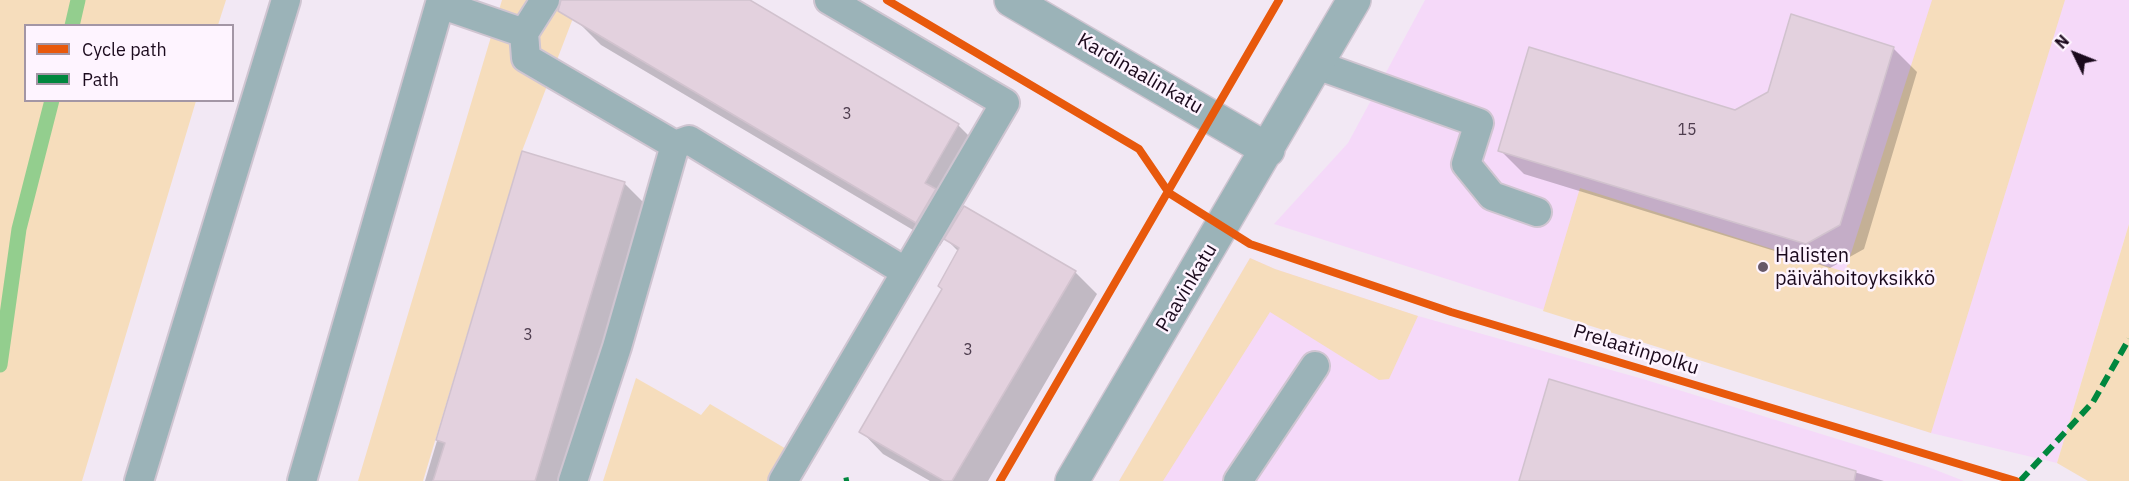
<!DOCTYPE html>
<meta charset="utf-8">
<style>
body{margin:0}
#map{position:relative;width:2129px;height:481px;overflow:hidden;background:#f2e8f4;font-family:"IBM Plex Sans",sans-serif}
canvas{display:block}
.legend{position:absolute;left:24px;top:24px;width:210px;height:78px;box-sizing:border-box;background:#fef4ff;border:2px solid #a396a5;margin:0;padding:8px 10px;list-style:none;font-size:18px;color:#1b0a1d}
.legend li{display:flex;align-items:center;gap:12px;height:30px}
.legend b{width:30px;border:2px solid #a396a5}
.north{position:absolute;left:2045px;top:24px;width:60px;height:60px;-webkit-text-stroke:4px #fef4ff;paint-order:stroke;rotate:313deg;font-size:16px;font-weight:700;line-height:24px;text-align:center;color:#1b0a1d}
.north::after{content:'';display:block;margin:auto;width:21px;height:27px;background:#1b0a1d;clip-path:polygon(50% 0,100% 100%,50% 72%,0 100%)}
</style>
<div id="map">
<canvas width="2129" height="481"></canvas>
<ul class="legend">
<li><b style="height:8px;background:#e8590c"></b>Cycle path</li>
<li><b style="height:8px;background:#00873e"></b>Path</li>
</ul>
<div class="north">N</div>
</div>
<script>
const ctx = document.querySelector('canvas').getContext('2d');
ctx.lineJoin = 'round';
function fillPath(path, color) { ctx.fillStyle = color; ctx.fill(path, 'evenodd'); }
function trace(path, color, width, dash) { ctx.strokeStyle = color; ctx.lineWidth = width; ctx.lineCap = dash ? 'butt' : 'round'; ctx.setLineDash(dash || []); ctx.stroke(path); }
function write(font, color, halo, rows, align = 'center') {
  ctx.font = font + ' "IBM Plex Sans",sans-serif'; ctx.lineWidth = 5; ctx.setLineDash([]); ctx.textBaseline = 'middle'; ctx.strokeStyle = halo; ctx.fillStyle = color; for (const [text, x, y, turn = 0] of rows) {
    ctx.save(); ctx.translate(x, y); ctx.rotate((+turn || 0) * Math.PI / 180); ctx.textAlign = isNaN(turn) ? turn : align; if (halo) ctx.strokeText(text, 0, 0); ctx.fillText(text, 0, 0); ctx.restore();
  }
}
const built = new Path2D(`
 M 1425,0 L 2129,0 L 2129,224 L 2057,463 L 1931,433 L 1274,224 L 1348,143 Z
 M 1250,258 L 1275,269 L 1418,316 L 1643,379 L 1928,467 L 1964,481 L 1119,481 Z`);
const green = new Path2D(`
 M 0,0 L 226,0 L 218,25 L 26,26 L 26,100 L 196,101 L 82,481 L 0,481 Z
 M 502,0 L 580,0 L 522,151 L 423,481 L 358,481 Z
 M 1932,0 L 2065,0 L 1931,433 L 1543,311 L 1580,188 L 1845,272 Z
 M 2129,224 L 2129,481 L 2088,481 L 2057,463 Z
 M 1250,258 L 1275,269 L 1418,316 L 1389,379 L 1379,380 L 1270,312 L 1163,481 L 1119,481 Z
 M 636,378 L 701,415 L 710,404 L 788,450 L 773,481 L 603,481 Z`);
const shadow = new Path2D(`
 M 589,0 L 747,0 L 958,125 L 982,149 L 950,205 L 960,215 L 1075,272 L 1097,294 L 988,481 L 930,481 L 883,454 L 861,431 L 943,290 L 959,252 L 945,238 L 940,246 L 601,45 L 577,21 Z
 M 1893,48 L 1917,72 L 1864,249 L 1830,268 L 1524,174 L 1500,150 L 1736,111 Z
 M 523,153 L 624,183 L 649,208 L 567,481 L 425,481 Z
 M 1550,381 L 1884,481 L 1520,481 Z`);
const stream = new Path2D(`
 M 72,26 L 78,0
 M 0,365 L 19,229 L 52,100`);
const building = new Path2D(`
 M 561,0 L 750,0 L 959,124 L 925,183 L 936,189 L 916,223 L 558,11 Z
 M 1791,14 L 1894,47 L 1840,225 L 1806,244 L 1498,151 L 1529,47 L 1735,110 L 1768,92 Z
 M 522,151 L 625,182 L 535,481 L 433,481 L 445,443 L 436,440 Z
 M 964,206 L 1076,271 L 952,481 L 944,481 L 859,432 L 942,289 L 938,286 L 959,248 L 944,239 Z
 M 1549,379 L 1856,471 L 1854,481 L 1519,481 Z`);
const lane = new Path2D(`
 M 440,4 L 524,33 L 526,58 L 675,145
 M 524,33 L 545,0
 M 1317,65 L 1479,123 L 1466,164 L 1492,196 L 1537,212
 M 139,481 L 286,0
 M 302,481 L 441,0
 M 573,481 L 617,347 L 675,145 L 689,140 L 906,272 L 1005,103 L 829,0
 M 783,481 L 906,272
 M 1238,481 L 1315,366`);
const street = new Path2D(`
 M 1011,0 L 1268,150
 M 1072,481 L 1354,0`);
const quiet = new Path2D(`
 M 844,481 L 849,480
 M 2020,481 L 2093,402 L 2129,339`);
const cycleway = new Path2D(`
 M 887,0 L 1139,149 L 1169,193 L 1250,244 L 1451,312 L 2016,481
 M 1000,481 L 1279,0`);
const markers = [
 [1763,267,6,"#665868"]
];
const numberNames = [
 ["3",847,114],
 ["15",1687,130],
 ["3",528,335],
 ["3",968,350]
];
const streetNames = [
 ["Kardinaalinkatu",1140,74,30],
 ["Paavinkatu",1187,288,-59],
 ["Prelaatinpolku",1636,350,17]
];
const poiNames = [
 ["Halisten",1775,256],
 ["päivähoitoyksikkö",1775,279]
];
fillPath(built, '#f5d9f9');
fillPath(green, '#f6ddbc');
fillPath(shadow, '#0003');
trace(stream, '#93ce8e', 15);
fillPath(building, '#e3d1de');
trace(building, '#d1c2ce', 1.5);
trace(lane, '#cfc5d1', 32);
trace(street, '#cfc5d1', 36);
trace(lane, '#9bb3b8', 28);
trace(street, '#9bb3b8', 33);
trace(quiet, '#00873e', 6, [12, 6]);
trace(cycleway, '#e8590c', 8);
for (const [x, y, r, color] of markers) { const dot = new Path2D(); dot.arc(x, y, r, 0, 2 * Math.PI); ctx.fillStyle = color; ctx.fill(dot); trace(dot, '#fef4ff', 2); }
write('16px', '#4f3e4f', null, numberNames);
write('20px', '#1b0a1d', '#fef4ff', streetNames);
write('20px', '#1b0a1d', '#fef4ff', poiNames, 'left');
</script>
